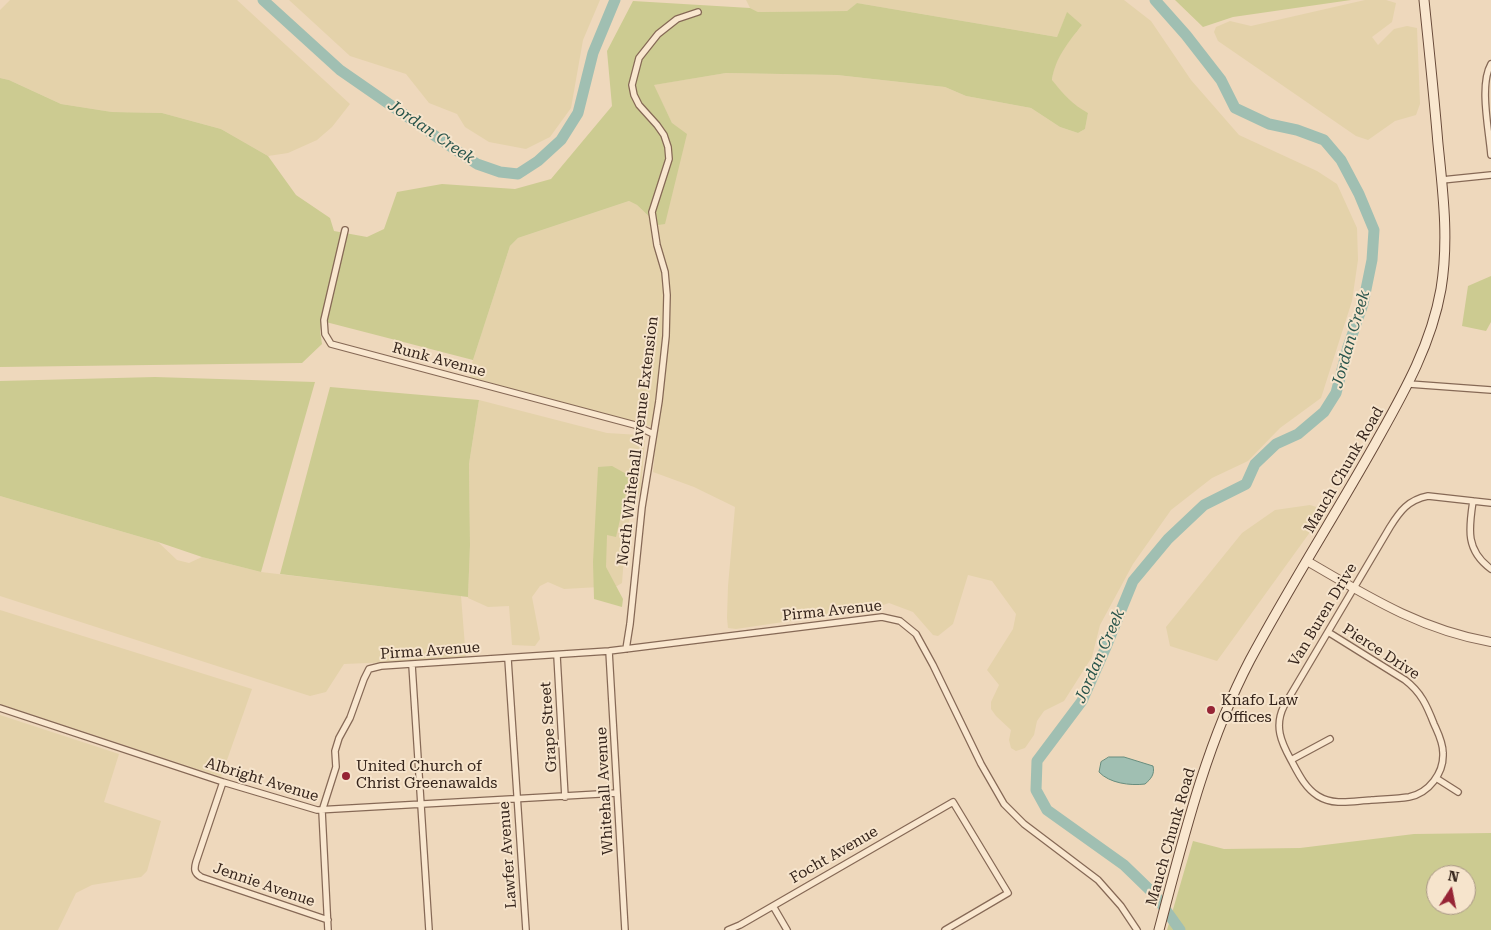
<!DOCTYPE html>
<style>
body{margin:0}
#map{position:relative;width:1491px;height:930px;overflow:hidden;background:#eed8bc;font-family:"Roboto Serif",serif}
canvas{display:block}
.north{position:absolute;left:1426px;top:865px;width:50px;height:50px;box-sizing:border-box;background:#f6e4cc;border:1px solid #a99785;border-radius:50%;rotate:11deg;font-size:14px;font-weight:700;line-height:20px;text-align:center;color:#35241b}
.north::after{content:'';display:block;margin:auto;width:18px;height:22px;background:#962435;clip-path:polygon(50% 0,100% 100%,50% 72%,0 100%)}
</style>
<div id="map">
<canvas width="1491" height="930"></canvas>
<div class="north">N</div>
</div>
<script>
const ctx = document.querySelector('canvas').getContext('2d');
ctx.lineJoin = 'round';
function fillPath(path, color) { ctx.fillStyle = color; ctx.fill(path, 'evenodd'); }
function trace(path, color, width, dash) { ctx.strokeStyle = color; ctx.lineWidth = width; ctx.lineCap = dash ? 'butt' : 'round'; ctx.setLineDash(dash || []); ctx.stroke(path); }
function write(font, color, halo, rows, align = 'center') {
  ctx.font = font + ' "Roboto Serif",serif'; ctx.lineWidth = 4; ctx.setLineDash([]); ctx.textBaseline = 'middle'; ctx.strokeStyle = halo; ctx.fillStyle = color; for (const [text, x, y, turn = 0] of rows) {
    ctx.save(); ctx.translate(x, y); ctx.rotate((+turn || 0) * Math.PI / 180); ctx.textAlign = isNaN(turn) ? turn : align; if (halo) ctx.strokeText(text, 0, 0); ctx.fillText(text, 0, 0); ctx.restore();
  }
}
const farmland = new Path2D(`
 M 10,0 L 237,0 L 350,104 L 332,127 L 317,140 L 288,153 L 268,156 L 221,129 L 162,113 L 112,112 L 61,104 L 9,80 L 0,78 L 0,10 Z
 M 289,0 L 600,0 L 583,40 L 571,108 L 550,137 L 526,149 L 489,142 L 465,127 L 457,114 L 429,103 L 406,74 L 350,56 Z
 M 746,0 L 1124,0 L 1151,21 L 1191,80 L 1239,135 L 1317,171 L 1337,184 L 1357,228 L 1358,260 L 1352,301 L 1321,398 L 1280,428 L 1248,461 L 1212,478 L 1171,510 L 1133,564 L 1100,625 L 1092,657 L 1064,701 L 1044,711 L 1037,721 L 1034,735 L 1025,748 L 1016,751 L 1011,748 L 1009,740 L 1011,730 L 996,716 L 991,709 L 991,702 L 999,685 L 987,670 L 1013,629 L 1016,614 L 992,581 L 968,575 L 953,624 L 938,636 L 933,635 L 913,612 L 889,603 L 871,609 L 736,629 L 728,628 L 727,618 L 728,586 L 735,507 L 694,487 L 653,472 L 657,428 L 470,379 L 472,363 L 510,246 L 518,238 L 629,201 L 637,205 L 657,224 L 672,123 L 653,85 L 726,73 L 837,75 L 945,87 L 966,96 L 1031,108 L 1060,127 L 1078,133 L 1085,129 L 1088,113 L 1077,108 L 1062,94 L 1052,81 L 1054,67 L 1063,49 L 1082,25 L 1067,13 L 1057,37 L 857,3 L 847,11 L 758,12 L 750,8 Z
 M 1365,0 L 1386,0 L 1396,3 L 1392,22 L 1372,37 L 1378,45 L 1394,29 L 1407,26 L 1417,28 L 1420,104 L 1416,115 L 1395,121 L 1368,140 L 1356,136 L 1218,41 L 1214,32 L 1216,27 L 1230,21 L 1251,26 Z
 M 479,400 L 607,433 L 640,435 L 645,439 L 641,488 L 626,530 L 622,583 L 617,586 L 564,589 L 548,582 L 540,586 L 532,597 L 540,639 L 535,646 L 512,645 L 509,606 L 488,607 L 468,598 L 470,545 L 469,464 Z
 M 0,496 L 158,542 L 177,560 L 189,563 L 202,557 L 261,572 L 461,596 L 466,659 L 344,664 L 326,692 L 310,696 L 0,596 Z
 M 1310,505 L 1326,510 L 1217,661 L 1170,646 L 1166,627 L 1242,533 L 1275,510 Z
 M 0,610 L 252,689 L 221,777 L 0,704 Z
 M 0,715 L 119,754 L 104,802 L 161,821 L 147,871 L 141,877 L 92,885 L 76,893 L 58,930 L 0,930 Z`);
const green = new Path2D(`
 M 1175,0 L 1351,0 L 1233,17 L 1203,27 Z
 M 633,1 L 750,8 L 758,12 L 847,11 L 857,3 L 1057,37 L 1067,12 L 1082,25 C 1068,43 1055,58 1052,80 C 1063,94 1073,105 1088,113 L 1085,129 L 1078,133 L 1060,127 L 1031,108 L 966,96 L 945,87 L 837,75 L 726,73 L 654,85 L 672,123 L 687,134 L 665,224 L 658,225 L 637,205 L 629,201 L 518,238 L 510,246 L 473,360 L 322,321 L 320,331 L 322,344 L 302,363 L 0,367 L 0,78 L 9,80 L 61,104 L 112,112 L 162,113 L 221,129 L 268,156 L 296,195 L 330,218 L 334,231 L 367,237 L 384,229 L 397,192 L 442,184 L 515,189 L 551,179 L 612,106 L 607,51 Z
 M 1491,276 L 1491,322 L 1486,331 L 1462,326 L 1468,286 Z
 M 155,377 L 315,382 L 261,572 L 202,557 L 158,542 L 0,496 L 0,381 Z
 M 330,387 L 479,400 L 469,464 L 470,545 L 468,597 L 280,574 Z
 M 612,466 L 630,476 L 616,537 L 607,535 L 606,567 L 623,599 L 622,607 L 594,599 L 593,562 L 598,467 Z
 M 1491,833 L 1491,930 L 1167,930 L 1193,841 L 1224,849 L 1300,848 L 1414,834 ZM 1436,875 L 1466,875 L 1466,905 L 1436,905 Z`);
const water = new Path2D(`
 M 1109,757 L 1124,757 L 1153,766 C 1155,774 1151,779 1145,784 C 1130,786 1109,783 1099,772 L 1101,762 Z`);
const river = new Path2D(`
 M 263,0 L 340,70 L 441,140 L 477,164 L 500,172 L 518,174 L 538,161 L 561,140 L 578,113 L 593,53 L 615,0
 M 1155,0 L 1186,35 L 1221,80 L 1235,108 L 1269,124 L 1297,130 L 1324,140 L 1341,160 L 1359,194 L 1374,230 L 1372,260 L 1363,304 L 1348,347 L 1336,393 L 1324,412 L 1298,434 L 1276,444 L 1255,464 L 1246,484 L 1204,505 L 1168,539 L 1133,581 L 1106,647 L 1082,701 L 1037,761 L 1036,790 L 1047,810 L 1124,865 L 1155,895 L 1180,930`);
const minor = new Path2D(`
 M 1491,64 C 1479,85 1489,130 1491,155
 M 1442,180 L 1491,175
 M 345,230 L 324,320 L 325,334 L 331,344 L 635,425 L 653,434
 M 1409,384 L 1491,390
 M 1473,501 C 1469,528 1465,550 1491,569
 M 1328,632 L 1405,680 C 1421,692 1427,706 1434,724 C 1438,733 1443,742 1443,753 C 1444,773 1429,793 1409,797 C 1396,799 1383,799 1371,800 C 1353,801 1334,806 1318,796 C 1305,788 1298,773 1291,760 C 1281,742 1274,726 1284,706 L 1390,527 C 1400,511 1408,500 1428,496 L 1491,503
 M 626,649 L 630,624 L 642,507 L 659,401 L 666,336 L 667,295 L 665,272 L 657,245 L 652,212 L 669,159 L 668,147 L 664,135 L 657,125 L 639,105 L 634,95 L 632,85 L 639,58 L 658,34 L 677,19 L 698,12
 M 609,651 L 625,930
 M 557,656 L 565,797
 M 508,659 L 526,930
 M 412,665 L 429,930
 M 0,708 L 223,782 L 317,810 L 617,793
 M 1291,760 L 1330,739
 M 1436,778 L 1458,792
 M 223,782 L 196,862 C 194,869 194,873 201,877 L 328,920
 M 773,906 L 787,930
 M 328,930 L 322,811 L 336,767 L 335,751 L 339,738 L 350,718 L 364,679 L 369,669 L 381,666 L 609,651 L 882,617 L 900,621 L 916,634 L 933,665 L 981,764 L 1004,804 L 1024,824 L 1098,880 L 1121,906 L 1137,930
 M 728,930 L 740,925 L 953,802 L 1008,893 L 945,930`);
const tertiary = new Path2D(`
 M 1307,561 C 1367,596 1421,630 1491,642`);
const secondary = new Path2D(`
 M 1159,930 C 1183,839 1206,744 1250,660 C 1289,587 1334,517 1375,444 C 1403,394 1431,346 1441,289 C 1449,240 1443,193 1438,144 C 1434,96 1429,48 1424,0`);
const markers = [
 [1211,710,5,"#962435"],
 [346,776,5,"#962435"]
];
const streetNames = [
 ["Runk Avenue",439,360,15],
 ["North Whitehall Avenue Extension",638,441,-83],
 ["Mauch Chunk Road",1344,470,-60],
 ["Pirma Avenue",832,611,-6],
 ["Van Buren Drive",1323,615,-59],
 ["Pirma Avenue",430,651,-4],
 ["Pierce Drive",1381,652,33],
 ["Grape Street",549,727,-94],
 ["Albright Avenue",262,780,17],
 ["Whitehall Avenue",605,791,-93],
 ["Mauch Chunk Road",1171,837,-74],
 ["Lawfer Avenue",508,855,-94],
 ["Focht Avenue",834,855,-30],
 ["Jennie Avenue",264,885,19]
];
const poiNames = [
 ["Knafo Law",1221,701],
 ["Offices",1221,718],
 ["United Church of",356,767],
 ["Christ Greenawalds",356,784]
];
const waterNames = [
 ["Jordan Creek",431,132,34],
 ["Jordan Creek",1351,339,-74],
 ["Jordan Creek",1100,656,-66]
];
fillPath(farmland, '#e4d2aa');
fillPath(green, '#cccb91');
fillPath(water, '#a0bfb2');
trace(water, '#688d7e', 1);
trace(river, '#a0bfb2', 11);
trace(minor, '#866956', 8);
trace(tertiary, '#866956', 10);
trace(secondary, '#684a39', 11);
trace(minor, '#f9e7cf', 5.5);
trace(tertiary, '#f9e7cf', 8);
trace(secondary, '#f9e7cf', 9);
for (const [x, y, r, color] of markers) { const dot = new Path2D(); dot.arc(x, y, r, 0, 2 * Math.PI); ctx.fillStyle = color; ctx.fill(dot); trace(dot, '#f6e4cc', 2); }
write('15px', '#35241b', '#f6e4cc', streetNames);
write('15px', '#35241b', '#f6e4cc', poiNames, 'left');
write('italic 16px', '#29554c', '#f6e4cc', waterNames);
</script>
